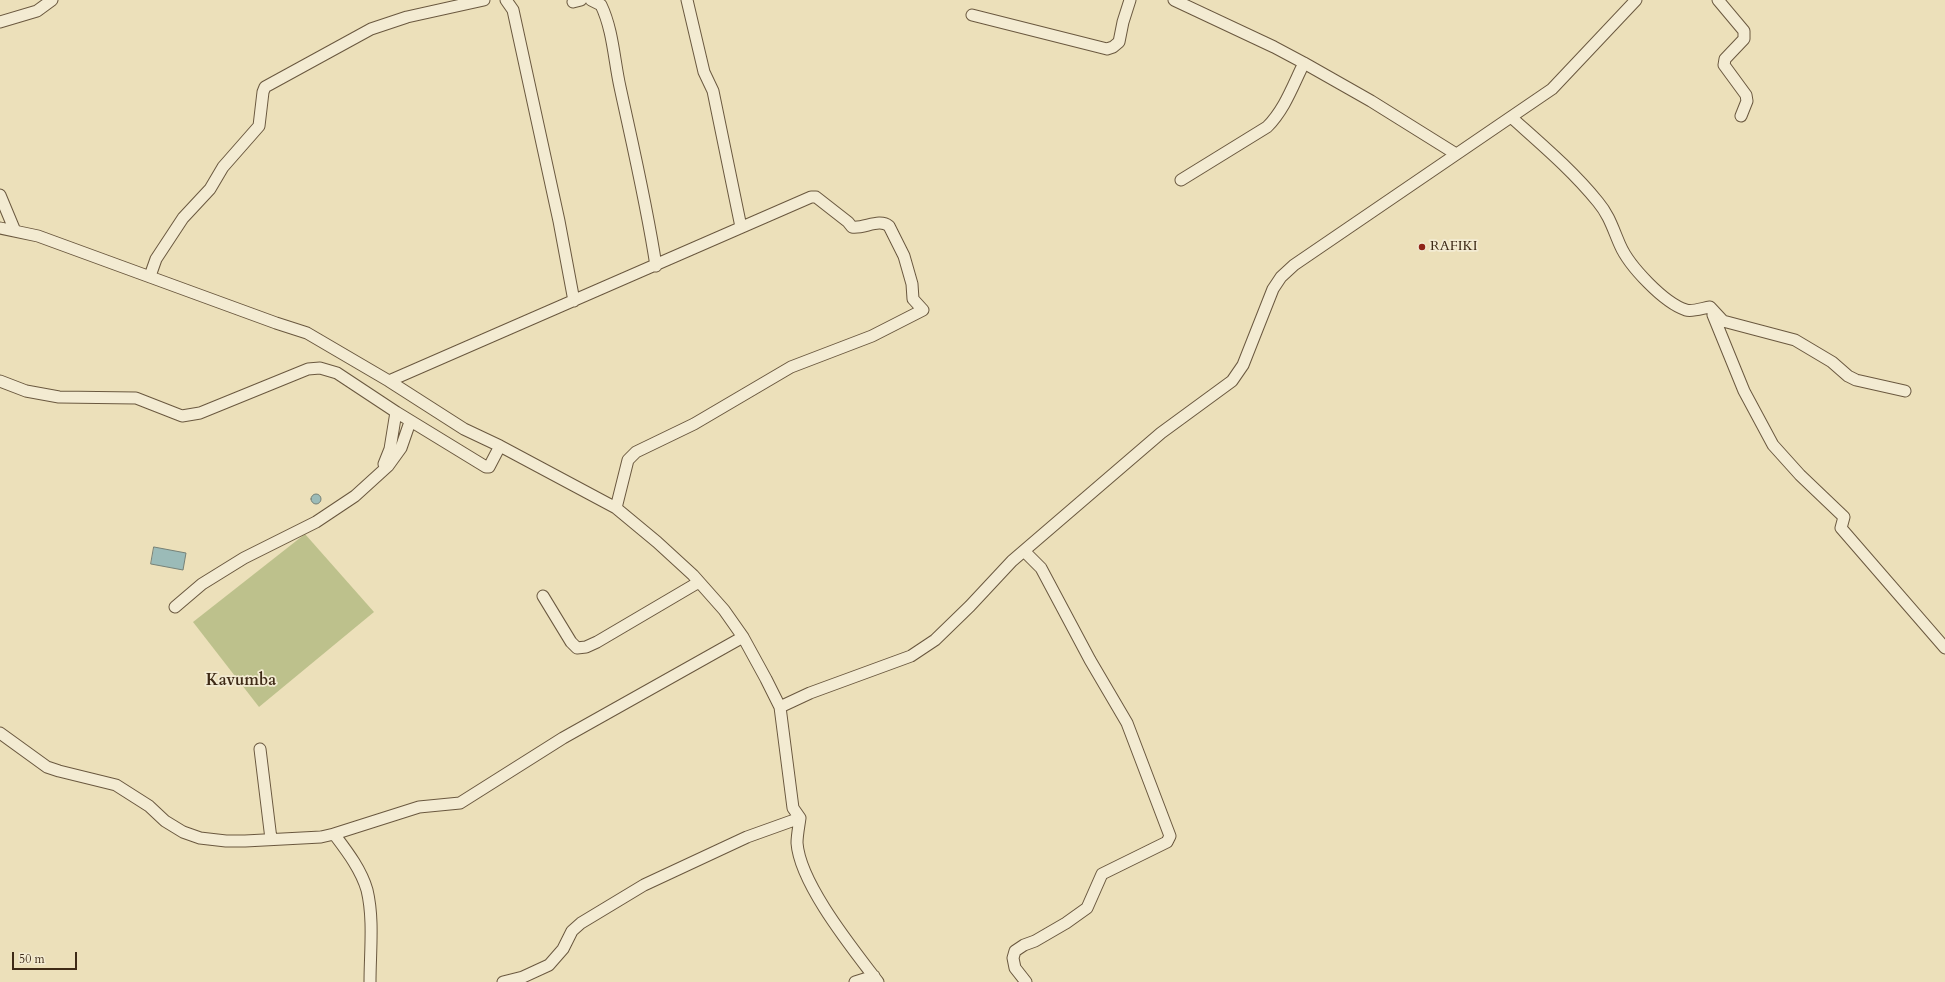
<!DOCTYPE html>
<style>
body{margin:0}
#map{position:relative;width:1945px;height:982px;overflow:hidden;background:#ece0ba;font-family:Cardo,serif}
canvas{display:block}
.scale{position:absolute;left:12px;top:952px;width:65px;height:18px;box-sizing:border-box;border:2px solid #3e2a16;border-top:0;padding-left:5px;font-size:12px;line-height:14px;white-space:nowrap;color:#3e2a16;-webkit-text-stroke:3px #f3ebd2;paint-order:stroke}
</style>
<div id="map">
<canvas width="1945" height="982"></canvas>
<div class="scale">50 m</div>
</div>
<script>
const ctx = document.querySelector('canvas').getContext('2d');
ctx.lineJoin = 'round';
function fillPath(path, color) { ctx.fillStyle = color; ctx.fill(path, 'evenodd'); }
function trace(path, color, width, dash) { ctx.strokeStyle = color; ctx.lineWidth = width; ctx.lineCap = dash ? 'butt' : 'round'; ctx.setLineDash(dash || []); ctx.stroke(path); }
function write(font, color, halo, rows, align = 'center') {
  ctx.font = font + ' Cardo,serif'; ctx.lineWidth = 3.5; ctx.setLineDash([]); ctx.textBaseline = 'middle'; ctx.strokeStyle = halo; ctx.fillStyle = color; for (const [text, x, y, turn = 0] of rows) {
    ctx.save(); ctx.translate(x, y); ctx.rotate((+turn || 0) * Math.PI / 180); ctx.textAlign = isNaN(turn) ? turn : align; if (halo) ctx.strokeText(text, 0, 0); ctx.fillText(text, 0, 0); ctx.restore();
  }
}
const green = new Path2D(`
 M 305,534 L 374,612 L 259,707 L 193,622 Z`);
const water = new Path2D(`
 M311 499a5 5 0 1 1 10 0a5 5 0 1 1-10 0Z
 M 154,547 L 186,553 L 183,570 L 151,564 Z`);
const minor = new Path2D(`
 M 506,0 L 513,10 L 559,221 L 574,301
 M 591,0 L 601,5 C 613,30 614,60 620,87 C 633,147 647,206 656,266
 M 687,0 L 704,72 L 713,91 L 741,227
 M 1174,0 L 1274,47 L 1304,63 L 1371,101 L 1456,154
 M 1718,0 L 1744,31 L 1744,39 L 1725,59 L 1724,65 L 1746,95 L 1747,101 L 1741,116
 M 573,2 L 581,0
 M 972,15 L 1107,49 L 1113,47 L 1119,42 L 1123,22 L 1130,0
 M 0,22 L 37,11 L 52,0
 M 1511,117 C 1541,144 1572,170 1598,202 C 1609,215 1613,229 1620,245 C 1629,266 1664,303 1686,310 C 1692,312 1703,308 1710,307 L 1723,321 L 1795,340 L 1832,362 L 1848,376 L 1856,380 L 1905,391
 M 1181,180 L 1267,127 C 1285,109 1293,85 1304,63
 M 0,195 L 15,231
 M 0,228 L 38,236 L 276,323 L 307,333 L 389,381 L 464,429 L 500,446 L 616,508 L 657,542 L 693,575 L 724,610 L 743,637 L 766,679 L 780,707 L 793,808 L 800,818 C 799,826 797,835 797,843 C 800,884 853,949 878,982
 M 150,276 L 156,259 L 183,218 L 210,189 L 223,167 L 259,126 L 263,92 L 265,87 L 371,29 L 407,17 L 484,0
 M 1713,315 L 1744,391 L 1773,445 L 1800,475 L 1844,517 L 1841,528 L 1945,648
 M 0,381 L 26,391 L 59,397 L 136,398 L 182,416 L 200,413 L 308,369 L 320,368 L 337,373 L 396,412 L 486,467 L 489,467 L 500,446
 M 389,381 L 811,197 L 816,197 L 848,222 L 852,227 C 864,229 879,218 889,226 L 904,256 L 912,284 L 913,299 L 923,310 L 872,336 L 791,367 L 694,424 L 636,452 L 628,460 L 616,508
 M 384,464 L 390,449 L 396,412
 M 1024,551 L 1041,568 L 1090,660 L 1127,723 L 1170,836 L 1167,842 L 1102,874 L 1087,908 L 1066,923 L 1035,941 L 1024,945 L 1015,951 L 1013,958 L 1015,968 L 1026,982
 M 543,596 L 571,642 L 577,648 L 586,647 L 597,642 L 699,582
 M 175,607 L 202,584 L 244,558 L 316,522 L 355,496 L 388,466 L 401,448 L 410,422
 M 780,707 L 810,693 L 911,656 L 935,640 L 970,606 L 1012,561 L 1161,433 L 1232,381 L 1243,365 L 1273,289 L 1281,277 L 1294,265 L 1552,89 L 1636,0
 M 0,733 L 47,767 L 59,771 L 116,785 L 149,806 L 165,821 L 183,832 L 200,838 L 226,841 L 245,841 L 321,837 L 334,834 C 346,850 361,869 367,890 C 374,919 370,952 370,982
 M 260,749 L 271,839
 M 334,834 L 419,807 L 460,803 L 563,738 L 743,637
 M 503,982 L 523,977 L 549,965 L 563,949 L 572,931 L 581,923 L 644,885 L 747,837 L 800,818
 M 855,982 L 874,976`);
const markers = [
 [1422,247,4,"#8f2418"]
];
const poiNames = [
 ["RAFIKI",1430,247]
];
const quarterNames = [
 ["Kavumba",241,681]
];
fillPath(green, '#bdc18c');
fillPath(water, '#9bbbb8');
trace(water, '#768177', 1);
trace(minor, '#6a583f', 13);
trace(minor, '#f3ebd2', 11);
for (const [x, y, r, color] of markers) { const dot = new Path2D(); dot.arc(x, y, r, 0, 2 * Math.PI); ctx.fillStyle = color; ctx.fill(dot); trace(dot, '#f3ebd2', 1.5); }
write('14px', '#3e2a16', '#f3ebd2', poiNames, 'left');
write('bold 16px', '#3e2a16', '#f3ebd2', quarterNames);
</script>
